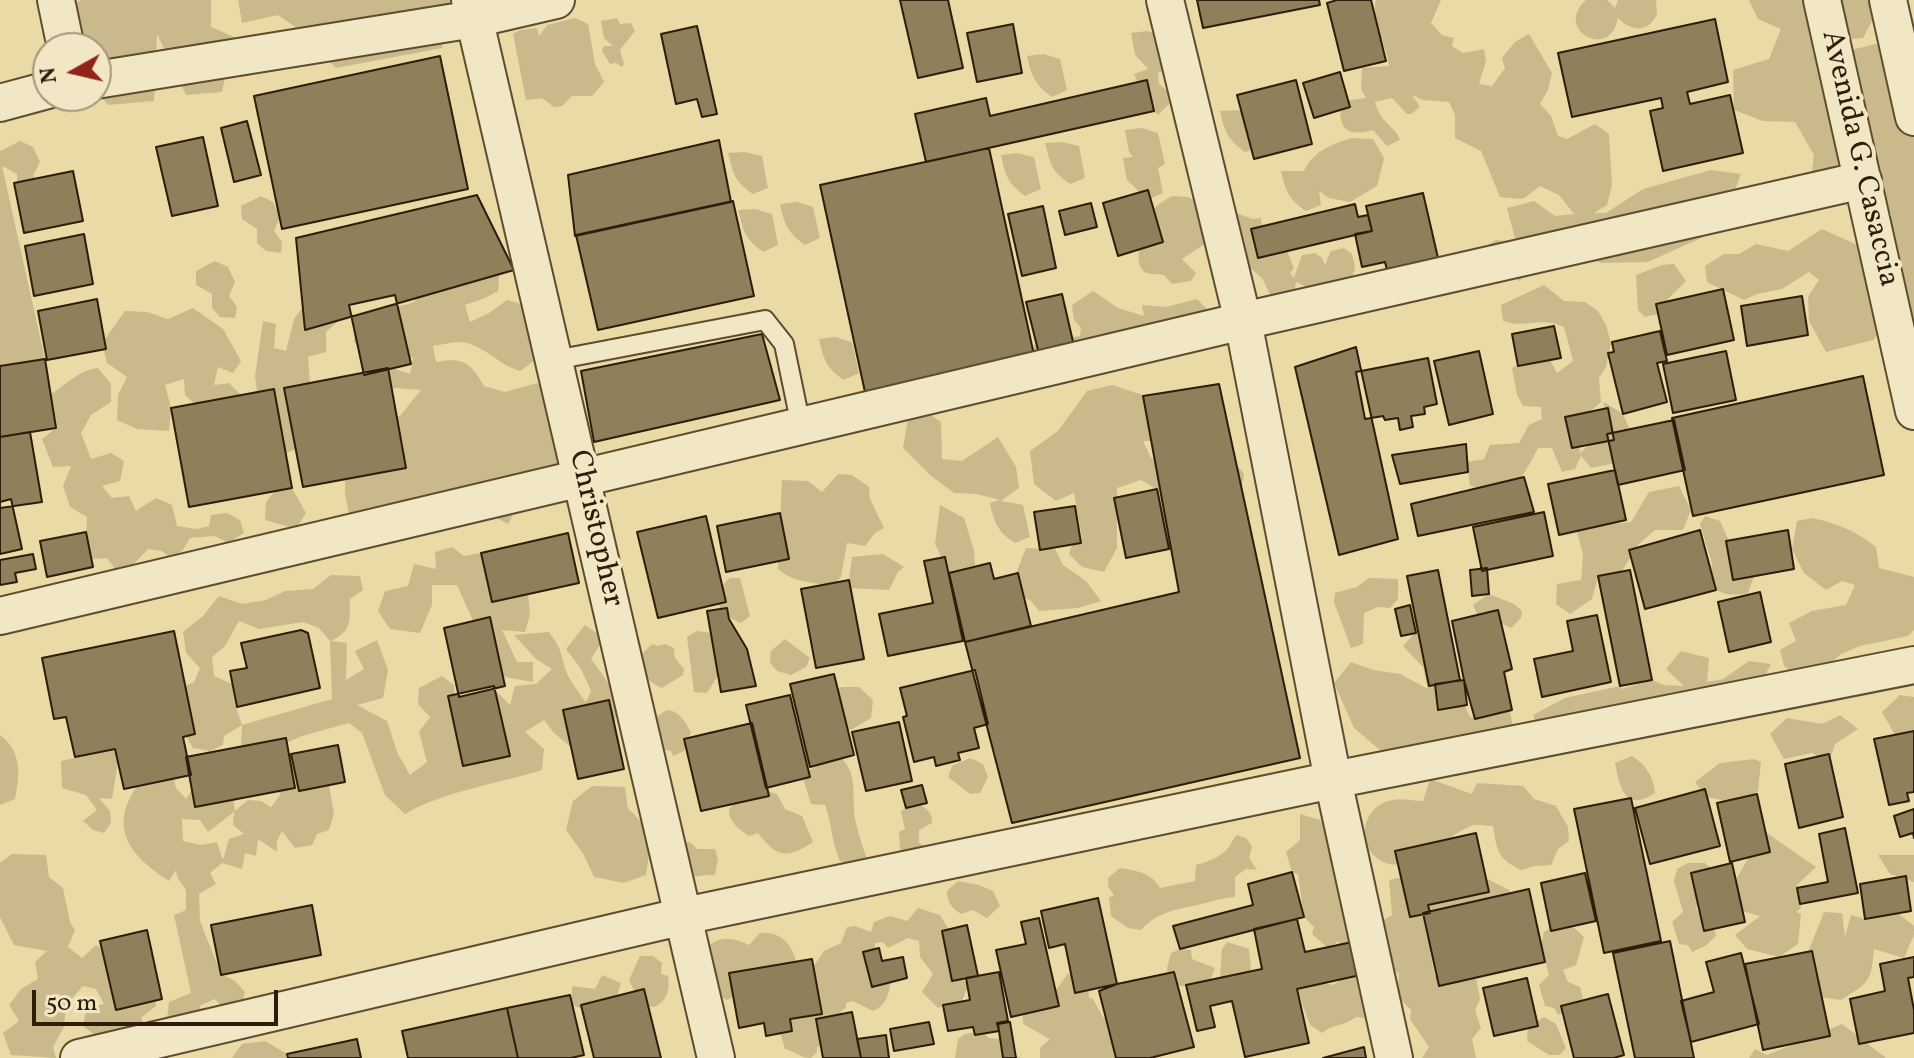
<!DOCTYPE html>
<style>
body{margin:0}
#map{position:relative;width:1914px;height:1058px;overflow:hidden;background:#eadaa6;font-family:Vollkorn,serif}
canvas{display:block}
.north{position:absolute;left:32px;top:32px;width:80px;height:80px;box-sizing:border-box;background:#f1e7c5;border:2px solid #a3967a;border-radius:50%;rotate:262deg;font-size:22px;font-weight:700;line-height:32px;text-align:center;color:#2f1c09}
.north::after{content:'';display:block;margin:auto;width:28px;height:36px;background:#8f2418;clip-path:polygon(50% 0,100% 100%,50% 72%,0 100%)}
.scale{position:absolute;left:32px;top:990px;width:246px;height:36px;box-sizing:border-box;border:4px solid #2f1c09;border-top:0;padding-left:10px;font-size:24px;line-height:28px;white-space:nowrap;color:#2f1c09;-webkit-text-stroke:6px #f1e7c5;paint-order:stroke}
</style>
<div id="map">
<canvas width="1914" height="1058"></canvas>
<div class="north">N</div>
<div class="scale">50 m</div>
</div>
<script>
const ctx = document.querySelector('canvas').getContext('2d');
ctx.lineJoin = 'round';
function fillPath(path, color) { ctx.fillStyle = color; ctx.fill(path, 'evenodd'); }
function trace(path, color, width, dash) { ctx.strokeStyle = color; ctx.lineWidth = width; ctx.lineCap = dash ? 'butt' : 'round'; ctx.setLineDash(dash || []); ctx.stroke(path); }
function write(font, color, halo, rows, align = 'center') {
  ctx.font = font + ' Vollkorn,serif'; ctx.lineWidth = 8; ctx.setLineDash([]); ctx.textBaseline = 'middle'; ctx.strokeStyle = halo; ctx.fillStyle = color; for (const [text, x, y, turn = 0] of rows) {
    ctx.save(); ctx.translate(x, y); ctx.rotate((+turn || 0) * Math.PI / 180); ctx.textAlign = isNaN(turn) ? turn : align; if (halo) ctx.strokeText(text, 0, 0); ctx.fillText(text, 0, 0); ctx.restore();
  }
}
const green = new Path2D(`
 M 81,0 L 211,0 L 211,27 L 234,37 L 222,92 L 186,95 L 157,34 L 154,101 L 108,105 L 96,91 L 96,48 L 64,48 L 57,15 Z
 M 238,0 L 450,0 L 442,48 L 336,68 L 294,26 L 278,15 L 242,23 Z
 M 1376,0 L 1441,0 L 1431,23 L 1442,35 L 1454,38 L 1452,46 L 1463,53 L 1484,49 L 1486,61 L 1479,84 L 1492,86 L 1505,68 L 1502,58 L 1515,42 L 1529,34 L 1552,73 L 1548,90 L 1540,104 L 1551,116 L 1558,136 L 1567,139 L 1595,124 L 1609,134 L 1612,185 L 1607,205 L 1594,213 L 1606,213 L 1643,189 L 1711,170 L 1741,174 L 1732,198 L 1817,207 L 1767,223 L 1725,227 L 1648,262 L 1601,263 L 1569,248 L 1535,253 L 1520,281 L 1489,266 L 1450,262 L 1461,252 L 1477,253 L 1496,240 L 1516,242 L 1507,208 L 1534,201 L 1555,216 L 1574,214 L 1559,195 L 1540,186 L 1523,199 L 1500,197 L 1481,151 L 1455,138 L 1455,115 L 1449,102 L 1423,100 L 1412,95 L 1420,107 L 1411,114 L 1407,114 L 1392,98 L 1375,102 C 1381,125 1396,126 1400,140 L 1387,146 L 1373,130 C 1347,138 1335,127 1343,101 L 1366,98 L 1361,89 L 1362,68 L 1389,66 C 1387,42 1370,27 1376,0 Z
 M 1586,0 L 1607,0 L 1615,8 L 1618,0 L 1656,0 L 1657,14 C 1648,33 1631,32 1618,18 C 1610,62 1553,29 1586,0 Z
 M 1749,0 L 1817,0 L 1849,176 L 1811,179 L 1814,155 L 1795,122 L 1763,121 L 1734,110 L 1733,70 L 1769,59 L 1781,29 L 1758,19 Z
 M 1827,0 L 1880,0 L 1880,6 L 1863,38 L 1836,40 Z
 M 575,18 L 588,24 L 595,64 L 604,82 L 592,96 L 572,96 L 562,106 L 554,107 L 542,98 L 526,100 L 513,34 L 520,30 L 537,28 L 539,36 L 547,25 Z
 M 617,18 L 620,24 L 631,23 L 635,31 L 620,50 L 624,64 L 622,67 L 616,63 L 610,64 L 602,51 L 604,46 L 613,46 L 604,38 L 601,21 Z
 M 1147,31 L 1164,36 L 1171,67 L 1158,73 L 1159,84 L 1171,94 L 1169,104 L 1158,115 L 1148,107 L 1134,74 L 1148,69 L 1135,55 L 1131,33 Z
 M 1875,44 L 1886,47 L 1914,120 L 1914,328 L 1890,320 L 1873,340 L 1826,352 L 1809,321 L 1808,297 L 1819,280 L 1809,272 L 1782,289 L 1757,294 L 1744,300 L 1707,282 L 1705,266 L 1724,254 L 1739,254 L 1756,244 L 1788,251 L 1822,229 L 1868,250 L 1886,220 L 1892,216 L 1862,149 L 1851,50 Z
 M 1044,54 L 1060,59 L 1067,90 L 1052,97 C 1035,85 1031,75 1027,56 Z
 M 1237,110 L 1253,114 L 1260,146 L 1245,152 C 1228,140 1224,131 1220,111 Z
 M 1142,128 L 1158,133 L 1165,164 L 1158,168 L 1163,193 L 1148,200 L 1127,180 L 1123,158 L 1133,157 L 1129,152 L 1125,130 Z
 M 1352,138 L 1373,139 L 1384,158 L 1377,186 L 1350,202 L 1329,198 L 1319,191 L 1321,205 L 1306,211 C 1289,200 1285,190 1281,171 L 1304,171 C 1313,151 1332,144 1352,138 Z
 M 20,141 L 33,147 L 40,162 L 33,176 L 42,187 L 17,188 L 17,174 L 2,166 L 45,359 L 0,366 L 0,151 Z
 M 1062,142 L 1079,146 L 1085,178 L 1070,184 C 1051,171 1051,165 1045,143 Z
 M 745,152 L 762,156 L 768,188 L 753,194 C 734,181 734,175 728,153 Z
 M 1017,153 L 1034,157 L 1041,189 L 1025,196 C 1008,184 1005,175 1001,155 Z
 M 261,196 L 273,202 L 280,217 L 274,231 L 282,242 L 281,253 L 266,251 L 257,243 L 257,229 L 242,219 L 241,206 Z
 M 1172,196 L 1188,197 L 1198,202 L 1211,240 L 1182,259 L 1196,273 L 1191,281 L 1172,284 L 1164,275 C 1159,274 1150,275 1145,272 C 1130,263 1145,223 1152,212 C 1156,205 1165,200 1172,196 Z
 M 797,202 L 813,207 L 820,238 L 805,245 C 788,233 784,224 780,204 Z
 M 755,209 L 772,214 L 778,245 L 763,252 C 744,238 744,232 738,210 Z
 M 1236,213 L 1253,219 L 1261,218 L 1263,242 L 1272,248 L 1276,245 L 1287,251 L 1294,268 L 1290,273 L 1294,278 L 1302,255 L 1315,253 L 1322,258 L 1325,265 L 1331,251 L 1344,248 L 1352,254 L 1355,267 L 1353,275 L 1371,286 L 1369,301 L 1350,305 L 1341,293 L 1340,305 L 1321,309 L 1313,300 L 1308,288 L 1296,282 L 1295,288 L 1305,294 L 1310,307 L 1304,311 L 1293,310 L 1286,313 L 1278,311 L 1262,278 L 1240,259 L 1233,227 Z
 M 215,261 L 228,267 L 235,282 L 229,296 L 237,307 L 235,318 L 220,317 L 212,308 L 212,294 L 196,285 L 196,271 Z
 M 1674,264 L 1686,281 L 1668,299 L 1658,314 L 1645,317 L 1638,310 L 1636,275 L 1662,265 Z
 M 500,266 L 498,291 L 485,298 L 465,305 L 470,322 L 489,313 L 507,300 L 528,306 L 537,359 L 520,371 C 498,365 484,344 460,342 C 451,342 441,345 433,346 L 436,362 C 463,357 471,363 484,386 L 505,392 L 537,383 L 564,399 L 561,460 L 526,491 L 508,524 L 470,504 L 368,518 L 349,514 L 345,494 L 345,461 L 378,413 L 400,416 L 421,390 L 393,388 L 379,394 L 387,366 L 410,374 L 413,358 L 393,349 L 373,357 L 354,342 L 356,318 L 415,302 L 414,293 Z
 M 1544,285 L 1564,301 L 1585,302 L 1598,311 L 1606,325 L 1611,343 L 1606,367 L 1599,378 L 1601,402 C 1583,416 1577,430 1580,453 L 1607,429 L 1604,402 L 1623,414 L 1633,437 L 1626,461 L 1591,468 L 1581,456 L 1575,469 L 1562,472 L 1552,448 L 1538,448 C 1519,485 1514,494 1470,486 L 1467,462 L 1484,459 L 1490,445 L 1519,443 L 1529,425 L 1542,419 L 1541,407 L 1523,406 L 1517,395 L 1512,368 L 1534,354 L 1550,360 L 1557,373 L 1573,361 L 1564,327 C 1538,316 1527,329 1503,321 L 1501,305 Z
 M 1093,291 L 1118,308 L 1144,316 L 1142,305 L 1166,307 L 1197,299 L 1208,310 L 1203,320 L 1045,380 L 1028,347 L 1057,339 L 1080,336 L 1081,328 L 1074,320 L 1072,305 Z
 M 338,293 L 338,321 L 326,332 L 326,352 L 308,357 L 310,384 L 297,449 L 286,453 L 274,390 L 257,392 L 255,376 L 263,321 L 276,324 L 274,348 L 286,351 L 294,319 L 310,297 Z
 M 193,308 L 223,329 L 241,361 L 233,373 L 218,367 L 214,385 L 229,383 L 241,395 L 230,407 L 195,404 L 185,395 L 184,379 L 165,385 L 171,408 L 169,431 L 137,429 L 117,420 L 118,395 L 127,377 L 107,363 L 102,343 L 125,311 L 147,312 L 168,319 Z
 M 835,337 L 852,342 L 859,373 L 844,380 C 827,369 823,359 819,339 Z
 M 98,368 L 111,384 L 111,402 L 91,415 L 81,433 L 91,459 L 111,453 L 124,461 L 120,481 L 102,486 L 112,498 L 129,496 L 136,511 L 156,498 L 172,505 L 177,526 L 197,529 L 209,526 L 211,515 L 227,513 L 240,520 L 244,533 L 228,543 L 215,536 L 190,538 L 183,550 L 171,558 L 162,551 L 148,549 L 130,568 L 116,570 L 107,558 L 91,559 L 86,532 L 87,517 L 70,507 L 63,486 L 71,466 L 53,467 L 42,439 L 56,428 L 51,394 C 67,384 79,370 98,368 Z
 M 1112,385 L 1176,406 L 1173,440 L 1143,441 L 1151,458 L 1183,472 L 1227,453 L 1244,474 L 1237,513 L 1171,534 L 1163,520 L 1156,489 L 1141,480 L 1117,488 L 1117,548 L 1104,572 L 1082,567 L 1069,554 L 1072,545 L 1082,538 L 1074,493 L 1056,501 L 1034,484 L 1030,451 L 1058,431 L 1087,391 Z
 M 911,401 L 941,422 L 942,459 L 962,461 L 998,437 L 1016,467 L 1019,488 L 1001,501 L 1023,505 L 1030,537 L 1015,543 C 998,532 994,523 990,503 L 1000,500 L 976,494 L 954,493 L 930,475 L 903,448 Z
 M 838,474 L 852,475 L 869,487 L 870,499 L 884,528 L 875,533 L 865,546 L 847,543 L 841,577 L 832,586 C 812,582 794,583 778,569 L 782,480 L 808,481 L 822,492 Z
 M 1679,486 L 1691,510 L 1683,530 L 1655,530 L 1638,545 L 1622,571 L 1606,580 L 1598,577 L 1592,599 L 1570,614 L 1556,604 L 1557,584 L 1581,580 L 1583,555 L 1576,528 L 1631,522 L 1649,492 Z
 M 292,488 L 306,513 L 296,529 L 265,520 L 266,502 L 274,492 Z
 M 940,505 L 964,518 L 974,550 L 975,565 L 949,573 L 935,544 Z
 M 1705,516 L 1720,521 L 1730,543 L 1754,576 L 1748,593 C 1733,596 1722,596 1710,585 L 1712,563 L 1700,524 Z
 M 1812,518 C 1837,523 1856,531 1876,547 L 1879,568 L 1914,577 L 1914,630 L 1908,636 L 1860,646 L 1841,654 L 1823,670 L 1800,680 L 1784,666 L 1780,650 L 1796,641 L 1789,623 L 1812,611 L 1846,605 L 1855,585 L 1842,581 L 1826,590 L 1804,573 L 1792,549 L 1797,521 Z
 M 452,547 L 464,556 L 481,553 L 492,602 L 513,582 L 528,594 L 530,615 L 525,632 L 502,630 L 517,662 L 533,662 L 533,682 L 487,674 L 475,625 L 457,585 L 432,585 L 432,605 L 420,633 L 390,629 L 378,611 L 385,591 L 408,586 L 414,564 L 436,569 L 435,552 Z
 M 1026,548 L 1055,549 L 1063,565 L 1086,581 L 1101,601 L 1078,608 L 1039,611 L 1030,600 L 1009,591 Z
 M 883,554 L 904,567 L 898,572 L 889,590 L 850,588 L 849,580 L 852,557 Z
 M 331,575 L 360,576 L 363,590 L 350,599 C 349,622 353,630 331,641 L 347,643 L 346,680 L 364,669 L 355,651 L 377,640 L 388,670 L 383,698 L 357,705 L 387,721 L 397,752 L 410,775 L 427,762 L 419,732 L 430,717 L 418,704 L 419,688 L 442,676 L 454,685 L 455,709 L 483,692 L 497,692 L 510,705 L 515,686 L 536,684 L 552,669 L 536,659 L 514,635 L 549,632 C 562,650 559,648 565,668 C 569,681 578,691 586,702 L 591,691 L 581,669 L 566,649 L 585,625 L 604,638 L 591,659 C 615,691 621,699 612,739 L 572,748 L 554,733 L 544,720 L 525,732 L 544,749 L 542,770 C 498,784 444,791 405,814 L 385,795 L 362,733 L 349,723 L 302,736 L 270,750 L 241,751 L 242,725 L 224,736 L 223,745 L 210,751 L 193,748 L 177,722 L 178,689 L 194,682 L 200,668 L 186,653 L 183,632 L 203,616 L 219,596 L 242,604 L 266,600 L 285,591 L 313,589 ZM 239,621 L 259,629 L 303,622 L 319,628 L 330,641 L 332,699 L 242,725 L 234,701 L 232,684 L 214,676 L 212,657 L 225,646 Z
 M 730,578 L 740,578 L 750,616 L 741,623 C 717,614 709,596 730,578 Z
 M 1369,578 L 1398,579 L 1398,599 L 1390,608 L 1378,607 L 1364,613 L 1363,644 L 1351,648 L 1334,602 L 1335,593 L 1357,587 Z
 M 1489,594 L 1514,604 L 1522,611 L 1521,618 L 1511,628 L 1501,623 L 1481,622 L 1473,605 Z
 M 1418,629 L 1425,659 L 1461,697 L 1470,717 L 1488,716 L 1508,703 L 1515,736 L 1388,757 L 1354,728 L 1334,683 L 1351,662 L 1373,670 L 1400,674 L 1428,689 L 1423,667 L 1403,646 Z
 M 697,631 L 711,633 L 721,671 L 707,693 L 694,692 L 687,637 Z
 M 785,639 L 810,658 L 806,667 L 791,675 L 777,671 L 770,663 L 771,651 Z
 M 652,644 L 658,646 L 665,644 L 674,648 L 675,658 L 684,669 L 683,675 L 662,688 C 646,681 641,672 640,656 Z
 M 1681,651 L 1709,658 L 1707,682 L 1723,679 L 1749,661 L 1771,664 L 1762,681 L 1542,734 L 1533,715 L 1565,698 L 1620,686 L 1622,689 L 1652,680 L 1664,685 L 1684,686 L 1666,669 Z
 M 843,687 L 859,687 L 873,700 L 871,718 L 851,730 L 836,721 L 837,688 Z
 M 1900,695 L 1914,697 L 1914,733 L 1896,737 L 1882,712 Z
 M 667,710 C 680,711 685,722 691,732 L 684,751 L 673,756 L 671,751 L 661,749 L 653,719 Z
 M 1840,715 L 1858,729 L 1835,744 L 1829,763 L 1812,753 L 1784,759 L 1770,734 L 1787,718 L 1822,724 Z
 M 0,735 C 22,752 20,774 15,799 L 0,805 Z
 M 115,749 L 118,762 L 112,799 L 99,798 L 110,811 L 111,823 L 104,833 L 93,830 L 83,821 L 97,810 L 86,795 L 62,788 L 61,761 Z
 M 1632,756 C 1647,766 1653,776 1655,793 C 1625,813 1620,788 1615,763 Z
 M 814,758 L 845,758 L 843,760 C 856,774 853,792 854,809 C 854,822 864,853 870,865 L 857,867 L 840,861 C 831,841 832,823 825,805 L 811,804 L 802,775 L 820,764 Z
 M 970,758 L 983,764 L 988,777 L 980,793 L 970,794 L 948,777 L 952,766 Z
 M 1754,759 L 1761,762 L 1758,791 L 1739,804 L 1707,797 L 1695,782 L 1720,763 Z
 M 293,765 L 299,791 L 329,785 L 334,814 L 329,830 L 317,834 L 312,845 L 295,848 L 282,831 L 277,841 L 277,852 L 258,839 L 256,856 L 245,853 L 242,869 L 222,863 L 210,873 L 216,884 L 199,894 L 200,921 L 221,974 L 235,981 L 245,992 L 240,1013 L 224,1009 L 215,999 L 199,1006 L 207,1018 L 167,1020 L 169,1002 L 191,993 L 174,915 L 186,910 L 186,890 L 177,877 L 176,870 L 169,881 C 132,857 107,830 137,786 L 174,779 L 176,788 L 186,799 L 197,782 L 233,796 L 235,811 L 248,800 L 261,801 L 271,807 L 280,795 L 277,782 L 277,769 ZM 234,812 L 233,825 L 244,834 L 229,839 L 223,860 L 217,842 L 201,845 L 183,841 L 182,819 L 200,820 L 208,832 Z
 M 1430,779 L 1472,794 L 1477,783 L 1523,786 L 1534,799 L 1556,806 L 1568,827 L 1569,841 L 1558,849 L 1551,865 L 1535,866 L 1521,870 C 1497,858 1497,851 1493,826 C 1487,826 1479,824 1474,825 C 1450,832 1411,873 1386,863 C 1354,851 1360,806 1392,800 C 1401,798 1413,801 1423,801 Z
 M 592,786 L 625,787 L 628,809 C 652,828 651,847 646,875 L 624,883 L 594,877 L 584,855 L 566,830 L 573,801 Z
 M 761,789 L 777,794 L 785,809 L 802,816 L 813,842 C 787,859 777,858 758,833 L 749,836 C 713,812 732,800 761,789 Z
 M 915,802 C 924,807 933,811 932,823 L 919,830 L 919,843 L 931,849 L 905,855 L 900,848 L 899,832 L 905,829 L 901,811 Z
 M 1300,814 L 1320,820 L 1337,843 L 1380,922 L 1392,915 L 1389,880 L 1458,864 L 1509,890 L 1515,902 L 1449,946 L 1430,953 L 1435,976 L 1451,974 L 1476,978 L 1480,999 L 1475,1010 L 1481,1028 L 1472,1039 L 1476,1058 L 1422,1058 L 1429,1047 L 1410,1019 L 1411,1010 L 1397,996 L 1399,974 L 1389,964 L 1342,959 L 1339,941 L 1328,948 L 1312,934 L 1314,927 L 1304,917 L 1298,874 L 1292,872 L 1286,852 L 1300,840 Z
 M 1764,831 L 1816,867 L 1797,885 L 1801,908 L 1796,912 L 1801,914 L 1798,944 L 1779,957 L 1747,949 L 1735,935 L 1760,916 L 1742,911 L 1732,886 Z
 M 1237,835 L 1246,838 L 1252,846 L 1249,858 L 1257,870 L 1246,869 L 1235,877 L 1235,897 C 1221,898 1211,902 1197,905 C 1175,910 1157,912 1141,930 L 1128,928 L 1111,916 L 1109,897 L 1114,896 L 1108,886 L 1108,878 L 1120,868 C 1137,871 1151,872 1160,888 L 1195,881 L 1196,865 C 1207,862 1222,857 1229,847 C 1232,843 1233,838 1237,835 Z
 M 690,842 L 697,849 L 715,849 L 718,859 L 715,875 C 705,874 698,878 688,876 L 681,843 Z
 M 12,854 L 46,855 L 49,877 L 63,888 L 70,922 L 75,930 L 68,947 L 82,958 L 96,945 L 154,990 L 156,1006 L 141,1018 L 148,1031 L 99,1038 L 83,1026 L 86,1009 L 104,1004 L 96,989 L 83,986 L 66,1005 L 64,1027 L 53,1047 L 56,1058 L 11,1055 L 3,1033 L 19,1021 L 9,1005 L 21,989 L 38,979 L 35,962 L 47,951 L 14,945 L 0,917 L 0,863 Z
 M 1878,855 L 1914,855 L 1914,882 L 1890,874 Z
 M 1688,863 L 1705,863 L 1717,873 L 1710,902 L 1696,907 L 1701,919 L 1713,924 L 1716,936 L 1705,946 L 1692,952 L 1688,945 L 1679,944 L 1672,922 L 1683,912 L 1674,881 L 1677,869 Z
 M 958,881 L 979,885 L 993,891 L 1000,906 L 987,918 L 973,910 L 961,914 C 952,908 947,903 947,891 Z
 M 918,908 L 940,915 L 948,928 L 944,938 L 950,973 L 969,984 L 962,1001 L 938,1008 L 922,992 L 933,974 L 920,957 L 919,941 L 908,938 L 888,948 L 883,942 L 875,943 L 875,953 L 891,980 C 889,993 887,1005 873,1011 L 853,1001 L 846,1003 L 846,1008 L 841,1011 L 843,1025 L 822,1045 L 817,1047 L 817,1052 L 811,1058 C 800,1058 795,1051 785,1049 L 779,1029 L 809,973 L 824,951 L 841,943 L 847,927 L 855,926 L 871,932 L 874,922 L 890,916 L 907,921 Z
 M 1894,910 L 1914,926 L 1914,935 L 1904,958 L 1874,949 C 1871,983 1869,982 1841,1000 L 1813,996 L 1799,975 L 1824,912 L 1842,913 L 1845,937 L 1851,915 L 1865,919 Z
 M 1554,926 L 1572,926 L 1584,937 L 1576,965 L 1563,970 L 1568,982 L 1580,987 L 1583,999 L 1572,1009 L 1558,1015 L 1554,1008 L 1545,1006 L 1539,985 L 1549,975 L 1541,945 L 1544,932 Z
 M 760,933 C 781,930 794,946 797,966 L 727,1000 L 708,990 L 703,953 C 716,935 730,936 749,945 Z
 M 1227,942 L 1249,949 L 1251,970 L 1249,980 L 1220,978 L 1222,949 Z
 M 1180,949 L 1191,950 L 1192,959 L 1215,968 L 1208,986 L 1176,986 L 1168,981 L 1167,968 L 1171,953 Z
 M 640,956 L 653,956 L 662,963 L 661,974 L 668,976 C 670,991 667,1000 655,1007 L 641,1005 L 629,980 Z
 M 1068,973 L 1088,986 L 1089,998 L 1093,999 L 1103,1017 L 1114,1023 L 1125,1058 L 1040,1058 L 1040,1048 L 1050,1039 L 1023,1024 L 1023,1013 L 1036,987 L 1057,989 Z
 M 602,975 L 621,983 L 617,996 L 588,1011 L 572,1005 L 572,986 L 595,989 Z
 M 1349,975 L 1366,977 L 1386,1010 L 1366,1018 L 1356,1017 C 1345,1026 1335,1023 1322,1033 L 1310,1025 L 1297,989 L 1307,979 L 1333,985 Z
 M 1544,1017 L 1556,1024 L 1566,1048 L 1560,1055 L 1549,1055 L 1527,1041 L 1528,1027 Z
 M 1842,1024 L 1886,1058 L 1749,1058 L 1755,1049 L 1767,1055 Z
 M 981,1031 L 989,1038 L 1004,1039 L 1008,1052 L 1021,1058 L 955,1058 L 958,1039 L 965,1034 Z
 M 265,1041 L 287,1054 L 288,1058 L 232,1058 L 242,1044 Z`);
const building = new Path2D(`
 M 900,0 L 948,0 L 963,68 L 918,78 Z
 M 1197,0 L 1319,0 L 1320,5 L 1203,28 Z
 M 1337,0 L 1371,0 L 1386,61 L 1344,71 L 1327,3 Z
 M 1715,19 L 1728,82 L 1687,92 L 1690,104 L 1730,95 L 1743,153 L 1663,171 L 1650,111 L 1663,108 L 1661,98 L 1572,117 L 1558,53 Z
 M 1013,24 L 1022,73 L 977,82 L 967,33 Z
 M 697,26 L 717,114 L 702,117 L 697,99 L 676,104 L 661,34 Z
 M 440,56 L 468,189 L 282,229 L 254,96 Z
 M 1340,72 L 1350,107 L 1314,118 L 1303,83 Z
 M 1147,80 L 1154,111 L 926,162 L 915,114 L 986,98 L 990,116 Z
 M 1296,80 L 1312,144 L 1254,159 L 1237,95 Z
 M 247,121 L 261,175 L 234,182 L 221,128 Z
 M 203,137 L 218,206 L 172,216 L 156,147 Z
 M 719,140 L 731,202 L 575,236 L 568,175 Z
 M 989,148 L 1034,355 L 865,392 L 820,185 Z
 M 73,171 L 83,221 L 24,233 L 14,183 Z
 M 1148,190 L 1163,242 L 1118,256 L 1103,203 Z
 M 1423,193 L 1438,258 L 1387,270 L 1385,262 L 1362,267 L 1355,234 L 1372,231 L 1366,206 Z
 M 477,195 L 514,270 L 305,330 L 296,238 Z
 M 733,201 L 754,296 L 598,330 L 576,235 Z
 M 1091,203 L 1097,227 L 1065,235 L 1059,211 Z
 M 1355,204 L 1358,217 L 1368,215 L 1372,231 L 1258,258 L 1251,229 Z
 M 1043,206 L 1056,268 L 1022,276 L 1008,214 Z
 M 84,234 L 93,284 L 34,296 L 25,246 Z
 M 1723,289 L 1734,340 L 1667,355 L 1656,304 Z
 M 1062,294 L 1074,346 L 1039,354 L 1026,302 Z
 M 395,295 L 411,364 L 364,375 L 349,305 Z
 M 1802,296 L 1808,335 L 1747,346 L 1741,306 Z
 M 97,299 L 106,349 L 47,360 L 38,311 Z
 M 1554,326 L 1561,358 L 1518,366 L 1512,334 Z
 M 1660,331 L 1667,361 L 1657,363 L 1667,402 L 1623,414 L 1608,353 L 1614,352 L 1612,342 Z
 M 762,334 L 780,400 L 594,442 L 581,371 Z
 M 1356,347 L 1398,539 L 1339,555 L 1295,367 Z
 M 1479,351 L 1493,414 L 1449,425 L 1434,361 Z
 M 1726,351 L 1736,400 L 1673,413 L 1663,364 Z
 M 1428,358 L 1437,404 L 1424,407 L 1425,414 L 1411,416 L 1413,427 L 1400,430 L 1398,418 L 1385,420 L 1383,416 L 1365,419 L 1356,372 Z
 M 45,359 L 56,428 L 0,437 L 0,366 Z
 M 388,368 L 406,468 L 303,487 L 284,388 Z
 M 1863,376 L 1884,475 L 1693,516 L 1672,418 Z
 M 1219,384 L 1300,758 L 1012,823 L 965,642 L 1179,592 L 1143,396 Z
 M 274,389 L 292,488 L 189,507 L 171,408 Z
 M 1608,408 L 1614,440 L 1572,448 L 1565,417 Z
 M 1674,420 L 1685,470 L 1618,485 L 1607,434 Z
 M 30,432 L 42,502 L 0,508 L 0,437 Z
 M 1466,444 L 1468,472 L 1400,484 L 1392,455 Z
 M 1615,470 L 1626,520 L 1559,535 L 1548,484 Z
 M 1524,477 L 1534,512 L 1418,536 L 1411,504 Z
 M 1157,489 L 1169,549 L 1126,558 L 1114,498 Z
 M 11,499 L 22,549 L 0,554 L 0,502 Z
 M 1075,506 L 1081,543 L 1040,550 L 1034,512 Z
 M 1544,512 L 1553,556 L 1482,571 L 1473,527 Z
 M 780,513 L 789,559 L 726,572 L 717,526 Z
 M 706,516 L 726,602 L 658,618 L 637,532 Z
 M 1700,530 L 1716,590 L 1645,609 L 1629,550 Z
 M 1788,530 L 1794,569 L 1733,580 L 1726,541 Z
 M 86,532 L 93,567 L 47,577 L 40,541 Z
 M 568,533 L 579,583 L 492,602 L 481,553 Z
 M 33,554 L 36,569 L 15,573 L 17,582 L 0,585 L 0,560 Z
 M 945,557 L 963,641 L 888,656 L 879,614 L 933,603 L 924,561 Z
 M 990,563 L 994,579 L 1018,573 L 1031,626 L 965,642 L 949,573 Z
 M 1487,568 L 1489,594 L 1472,596 L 1470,570 Z
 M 1438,570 L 1460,680 L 1429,686 L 1407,576 Z
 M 1630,570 L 1652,680 L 1620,686 L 1598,576 Z
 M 849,580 L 864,659 L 816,668 L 801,589 Z
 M 1760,592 L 1771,642 L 1729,652 L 1718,602 Z
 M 1410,605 L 1416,633 L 1401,636 L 1395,609 Z
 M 727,608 L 729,619 L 747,649 L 756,686 L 721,692 L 707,611 Z
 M 1498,610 L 1512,669 L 1504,672 L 1512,710 L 1475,719 L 1464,680 L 1452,621 Z
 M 1597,615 L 1611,682 L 1542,697 L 1534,659 L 1573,651 L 1567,621 Z
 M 490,617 L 505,686 L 459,697 L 444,628 Z
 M 301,630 L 308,633 L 320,688 L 237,707 L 230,671 L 247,668 L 241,643 Z
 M 174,631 L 195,734 L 183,737 L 191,775 L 124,789 L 115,749 L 75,757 L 66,717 L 54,719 L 42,658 Z
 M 975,670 L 988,724 L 974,728 L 979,748 L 958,753 L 960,760 L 936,766 L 934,757 L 914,762 L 903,717 L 907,716 L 900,688 Z
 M 834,674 L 854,755 L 810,767 L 790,684 Z
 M 1464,680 L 1467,705 L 1438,710 L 1435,684 Z
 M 494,686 L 510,756 L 463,766 L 448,696 Z
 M 790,695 L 810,777 L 766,788 L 746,705 Z
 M 609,700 L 624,769 L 578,779 L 563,710 Z
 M 899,722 L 912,781 L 866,791 L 852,732 Z
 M 752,723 L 769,796 L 701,811 L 684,739 Z
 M 1914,731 L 1914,792 L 1907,793 L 1909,801 L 1889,805 L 1874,739 Z
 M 286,738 L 295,788 L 195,807 L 186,757 Z
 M 338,745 L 345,782 L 299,791 L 291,754 Z
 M 1829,754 L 1843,817 L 1799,828 L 1785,764 Z
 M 922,785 L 927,803 L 906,808 L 901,790 Z
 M 1705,789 L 1720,846 L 1650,864 L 1635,808 Z
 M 1757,794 L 1770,852 L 1730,862 L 1717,803 Z
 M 1631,798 L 1661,941 L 1604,953 L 1574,809 Z
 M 1914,809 L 1914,838 L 1913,833 L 1900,837 L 1894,816 Z
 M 1845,828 L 1858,893 L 1800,904 L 1797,888 L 1828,882 L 1819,834 Z
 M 1476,833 L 1489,892 L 1428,905 L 1430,913 L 1410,917 L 1395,851 Z
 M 1732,863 L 1745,922 L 1704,931 L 1691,873 Z
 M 1292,872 L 1304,917 L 1180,949 L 1173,926 L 1253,905 L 1248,884 Z
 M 1585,873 L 1596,921 L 1551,931 L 1541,883 Z
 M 1906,876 L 1911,911 L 1865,919 L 1860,884 Z
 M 1529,889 L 1545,962 L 1439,986 L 1423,913 Z
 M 1098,898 L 1117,984 L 1075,993 L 1065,944 L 1049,948 L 1041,911 Z
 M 312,905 L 321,955 L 221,975 L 211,925 Z
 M 1039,918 L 1059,1006 L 1011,1017 L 996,950 L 1026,944 L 1021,922 Z
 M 1297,919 L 1305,952 L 1357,941 L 1365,974 L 1297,989 L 1309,1043 L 1245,1057 L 1232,1001 L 1210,1006 L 1215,1027 L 1197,1031 L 1186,985 L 1262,969 L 1254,929 Z
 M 967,925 L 978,976 L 952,981 L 942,931 Z
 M 147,930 L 162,999 L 116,1010 L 100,941 Z
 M 1670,941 L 1694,1058 L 1635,1058 L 1613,953 Z
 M 879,948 L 882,961 L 903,957 L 907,978 L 872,987 L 863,952 Z
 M 1812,951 L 1830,1036 L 1763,1050 L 1745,964 Z
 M 1741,953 L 1759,1024 L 1691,1042 L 1681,1001 L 1714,992 L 1706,962 Z
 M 1914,957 L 1914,977 L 1908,978 L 1914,1010 L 1914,1033 L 1859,1044 L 1850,999 L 1885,991 L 1880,964 Z
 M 812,959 L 822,1014 L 790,1019 L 792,1031 L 766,1036 L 764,1023 L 739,1028 L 729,973 Z
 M 999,972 L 1008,1021 L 997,1023 L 999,1031 L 975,1035 L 973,1027 L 948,1031 L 943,1005 L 970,1000 L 966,978 Z
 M 1174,972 L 1194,1047 L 1150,1058 L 1116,1058 L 1099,991 L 1117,984 Z
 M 1527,978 L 1538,1026 L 1494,1036 L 1483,988 Z
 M 644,989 L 661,1058 L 594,1058 L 581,1005 Z
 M 1608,994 L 1624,1055 L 1614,1058 L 1574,1058 L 1561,1006 Z
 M 570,995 L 584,1055 L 571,1058 L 518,1058 L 507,1008 Z
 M 507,1008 L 518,1058 L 408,1058 L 402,1031 Z
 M 852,1012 L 861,1058 L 823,1058 L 816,1019 Z
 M 929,1022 L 934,1044 L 894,1051 L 890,1029 Z
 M 1010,1022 L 1016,1058 L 1003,1058 L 998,1024 Z
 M 886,1035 L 889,1058 L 861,1058 L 857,1039 Z
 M 357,1039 L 361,1058 L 288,1058 L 287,1054 Z
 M 1364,1047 L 1366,1058 L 1323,1058 Z`);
const lane = new Path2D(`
 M 555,360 L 765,320 L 784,344 L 801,426`);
const street = new Path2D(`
 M 56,0 L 66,48
 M 470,0 L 716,1058
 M 1165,0 L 1243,321 L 1333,780 L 1394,1058
 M 1822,0 L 1914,411
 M 1888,0 L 1914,117
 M 96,80 L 474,19 L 556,0
 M 0,103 L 48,90
 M 0,616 L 1243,321 L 1863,180
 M 79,1058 L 684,916 L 1333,780 L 1914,665`);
const streetNames = [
 ["Avenida G. Casaccia",1858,159,77],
 ["Christopher",594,529,77]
];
fillPath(green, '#caba8b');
fillPath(building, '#907f5b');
trace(building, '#2f1c09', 2);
trace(lane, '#5e4c30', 22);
trace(street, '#5e4c30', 40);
trace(lane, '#f1e7c5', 18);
trace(street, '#f1e7c5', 36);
write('30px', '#2f1c09', '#f1e7c5', streetNames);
</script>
